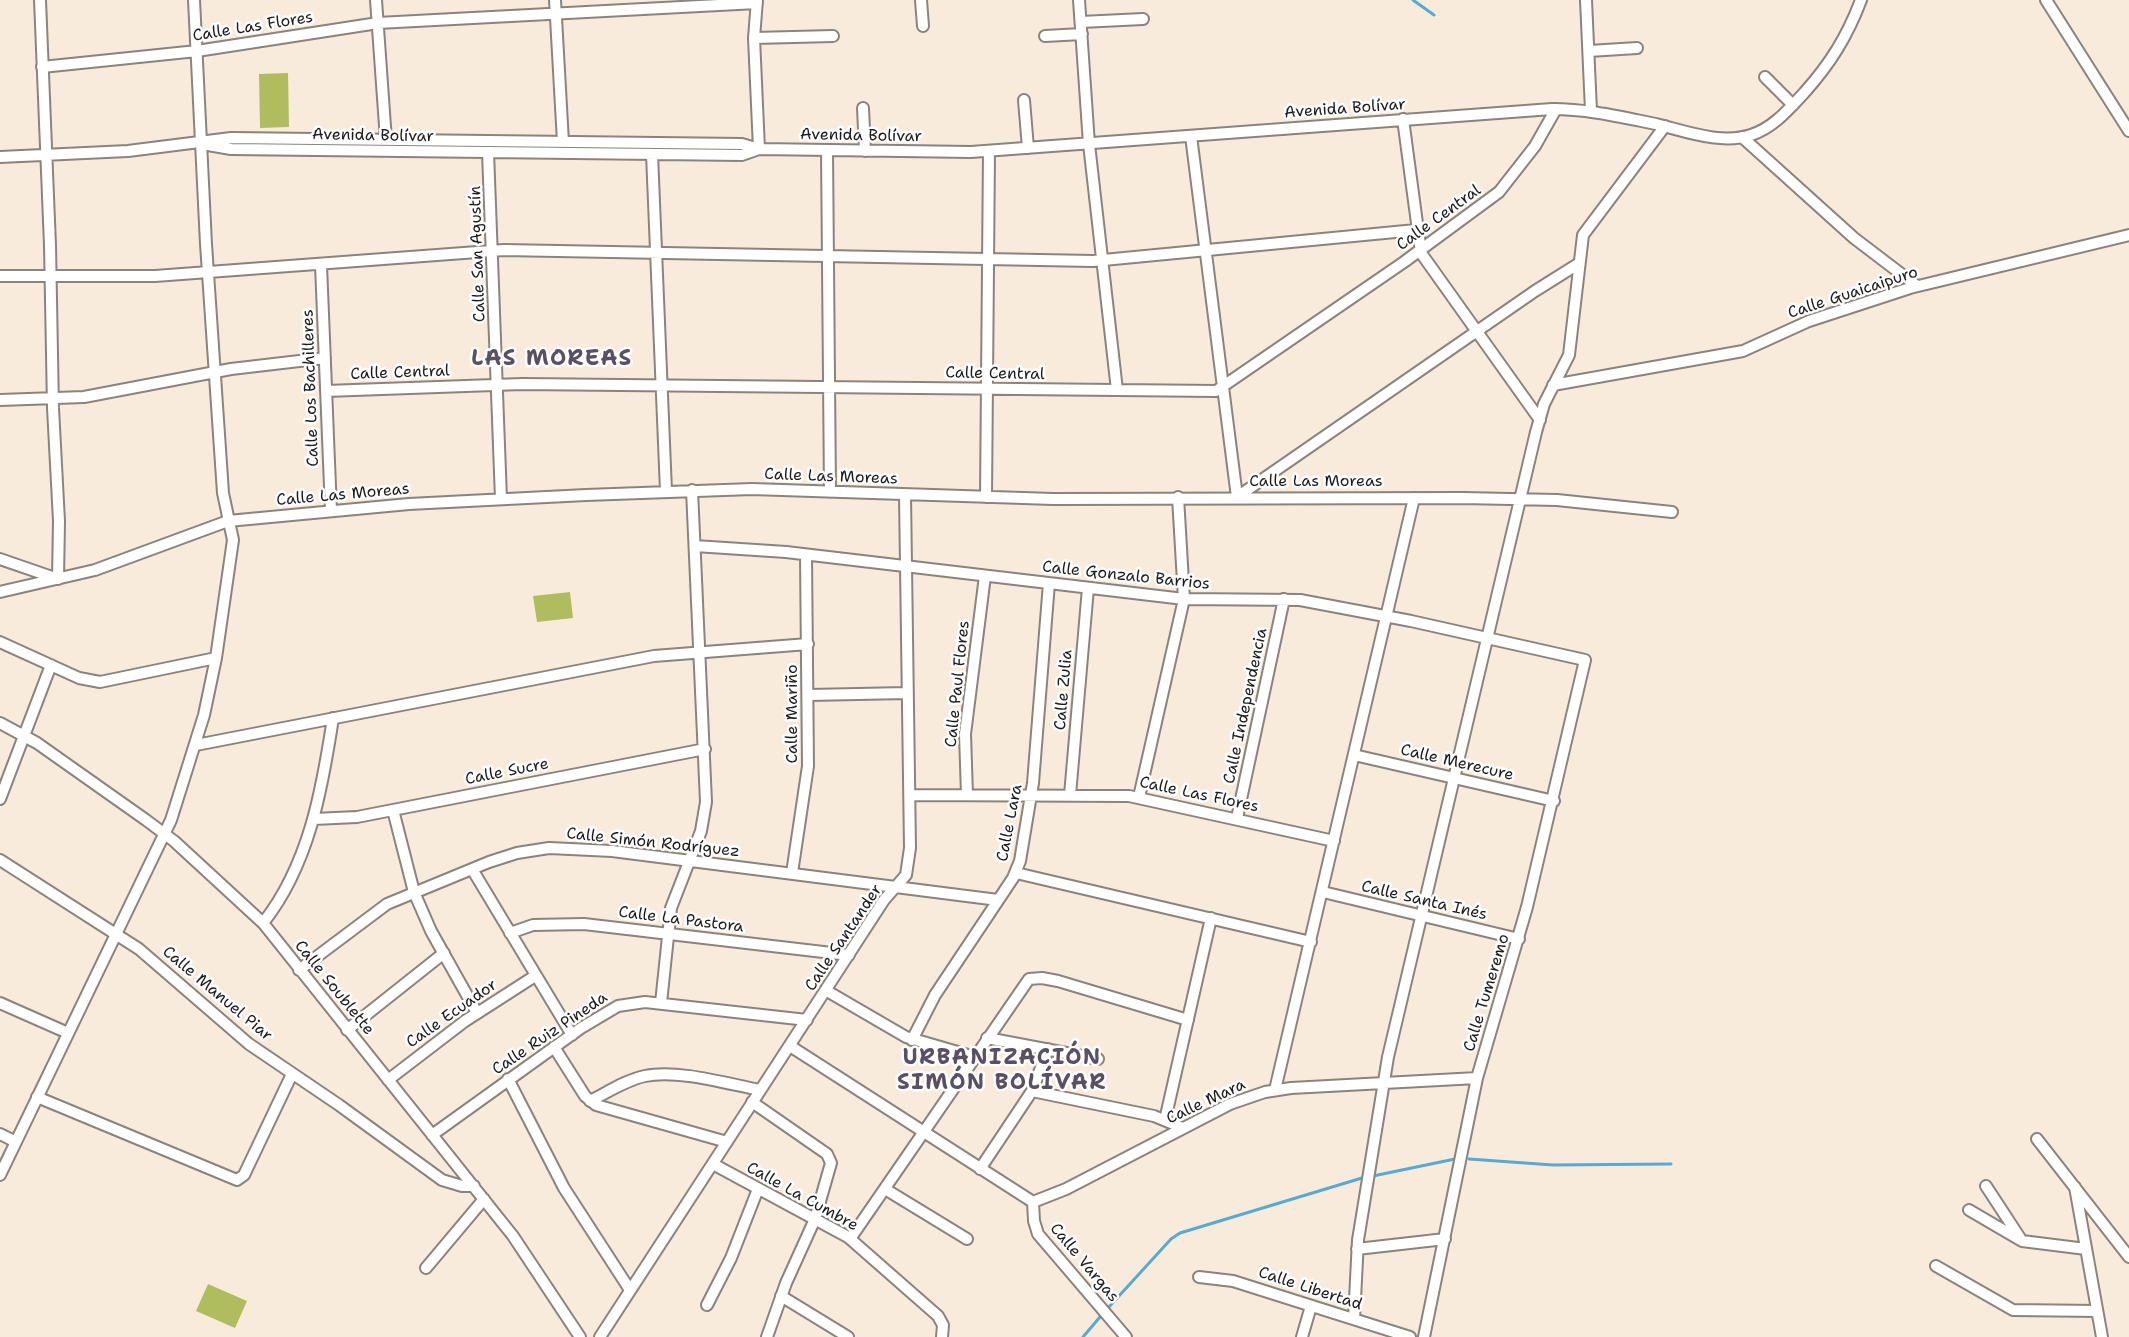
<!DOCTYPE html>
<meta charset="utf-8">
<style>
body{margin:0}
canvas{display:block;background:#f9ebdc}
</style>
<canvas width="2129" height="1337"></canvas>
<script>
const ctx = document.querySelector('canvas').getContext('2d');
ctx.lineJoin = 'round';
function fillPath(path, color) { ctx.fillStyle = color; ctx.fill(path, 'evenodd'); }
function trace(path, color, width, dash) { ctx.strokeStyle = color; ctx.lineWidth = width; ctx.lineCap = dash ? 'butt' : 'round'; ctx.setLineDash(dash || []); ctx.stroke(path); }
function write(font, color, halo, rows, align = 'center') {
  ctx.font = font + ' "Shantell Sans",sans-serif'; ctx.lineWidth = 5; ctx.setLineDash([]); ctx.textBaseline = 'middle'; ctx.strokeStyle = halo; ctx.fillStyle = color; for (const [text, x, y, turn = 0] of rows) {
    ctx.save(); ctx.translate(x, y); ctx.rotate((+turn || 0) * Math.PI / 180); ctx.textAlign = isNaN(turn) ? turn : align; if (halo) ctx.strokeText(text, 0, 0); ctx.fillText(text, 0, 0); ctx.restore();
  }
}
const green = new Path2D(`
 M 288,73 L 289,127 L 260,128 L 259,74 Z
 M 570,592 L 573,618 L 537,622 L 533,596 Z
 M 208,1284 L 247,1301 L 235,1328 L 196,1311 Z`);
const stream = new Path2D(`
 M 1413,0 L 1434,15
 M 1469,1159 L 1553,1165 L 1671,1164
 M 1373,1176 L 1455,1159
 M 1108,1308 L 1171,1239 L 1180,1233 L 1362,1178
 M 1083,1337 L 1100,1317`);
const street = new Path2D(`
 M 376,0 L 386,140
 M 555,0 L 563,142
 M 757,0 L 754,38 L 759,149
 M 921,0 L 923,26
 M 1079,0 L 1089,144 L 1117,390
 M 1586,0 L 1591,111
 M 2046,0 L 2129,131
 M 1081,22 L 1143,19
 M 1045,36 L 1082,34
 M 754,38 L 833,36
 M 1589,51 L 1637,48
 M 42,67 L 197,51 L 378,23 L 757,3
 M 1765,77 L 1793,105
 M 1024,100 L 1028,148
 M 863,108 L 865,151
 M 1403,119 L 1421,253 L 1540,420
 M 1191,136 L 1237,497 L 1535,291 L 1578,264
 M 1742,137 L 1854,238 L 1917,286
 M 208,145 L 231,149 L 742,155 L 759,149
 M 827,150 L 830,492
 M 488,152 L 501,499
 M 652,154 L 666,491
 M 0,157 L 128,151 L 231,138 L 742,144 L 759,149 L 971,152 L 1552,109 C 1588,109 1621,117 1656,124 C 1685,131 1721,145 1751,135 C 1773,128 1788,110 1804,93 C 1830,64 1847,37 1861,0
 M 321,265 L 331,511
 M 0,276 L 155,276 L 504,250 L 1093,261 L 1416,230
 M 1553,385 L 1743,351 L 1809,321 L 1910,288 L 2129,235
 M 326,391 L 522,384 L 1216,391 L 1404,262 L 1499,192 L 1535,146 L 1556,109
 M 0,400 L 84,397 L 231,369 L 325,358
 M 986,497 L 989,151
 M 695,546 L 786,552 L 1184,599 L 1300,600 L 1411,621 L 1585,660 L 1527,907 L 1477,1078 L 1424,1337
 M 0,559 L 58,579 L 59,521 L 53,408 L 50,245 L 40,0
 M 0,592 L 95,570 L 228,521 L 409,504 L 586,495 L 752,489 L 1053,499 L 1463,498 L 1557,500 L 1672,512
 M 0,642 L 79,678 L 100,682 L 216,658
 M 809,695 L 907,693
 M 0,723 L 37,743 L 146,820 L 174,841 L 263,923 L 513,1236 L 580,1337
 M 196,745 L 654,656 L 808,644
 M 1354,755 L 1554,801
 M 911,795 L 1129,796 L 1334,841
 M 967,795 L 965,734 L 985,576
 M 1070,795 L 1088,588
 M 1139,797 L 1184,599 L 1178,497
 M 0,799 L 51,665
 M 393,810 L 414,892 L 431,931 L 477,1013
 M 1237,818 L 1284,599
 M 314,819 L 357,817 L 705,749
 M 0,860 L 139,949 L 249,1044 L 339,1105 L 442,1180 L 462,1186 L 474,1186
 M 472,869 L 572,1035
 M 792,873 L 808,766 L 806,555
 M 1016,873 L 1311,942
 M 1323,892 L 1519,939
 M 263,923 C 309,865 322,790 333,718
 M 510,933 L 533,925 L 584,924 L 849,955
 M 299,970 L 387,904 L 489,862 L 517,853 L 549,848 L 612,851 L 998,900
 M 827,991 L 906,1037 L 975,1057
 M 0,1003 L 68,1033
 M 661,1003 L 671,908 L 701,831 L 706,802 L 692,490
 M 347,1030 L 444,953
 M 987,1038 L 1098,1059
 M 912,1040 L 935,995 L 1013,878 L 1020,861 L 1033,783 L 1049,583
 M 790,1046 L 1033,1202
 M 554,1047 L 585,1096 L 596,1105 L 727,1142
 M 508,1079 L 564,1188 L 630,1290
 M 388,1080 L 465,1021 L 535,976
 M 1275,1090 L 1414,498
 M 1032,1091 L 1154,1116 L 1183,1128
 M 37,1097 L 237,1180 L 244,1175 L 292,1074
 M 590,1101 C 608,1092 626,1080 645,1076 C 677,1069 728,1084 760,1090
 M 752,1102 L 827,1154 L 831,1163 L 815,1219 L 786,1283 L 767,1337
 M 1165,1120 L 1211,918
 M 0,1134 L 16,1142
 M 432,1135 L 581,1028 L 618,1006 L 645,1002 L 807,1020
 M 2037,1139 L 2129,1257
 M 713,1164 L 848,1237 L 938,1316 L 943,1325 L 942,1337
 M 980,1169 L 1032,1091 L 1048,1049
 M 0,1175 L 171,820 L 204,715 L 216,658 L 233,540 L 223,493 L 206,244 L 194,0
 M 1986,1186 L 2020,1238
 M 2075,1187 L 2102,1337
 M 885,1189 L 967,1239
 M 1033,1202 L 1066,1189 L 1230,1104 L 1265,1092 L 1291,1088 L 1477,1078
 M 1033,1202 L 1034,1221 L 1038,1234 L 1126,1337
 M 1969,1210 L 2022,1241 L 2086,1249
 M 850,1239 L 1029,979 L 1042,978 L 1058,981 L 1188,1020
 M 1357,1249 L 1445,1239
 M 1936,1266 L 2013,1310 L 2097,1311
 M 426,1268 L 484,1199
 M 1199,1277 L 1233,1281 L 1410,1337
 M 781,1296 L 848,1337
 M 707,1305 L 731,1258 L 758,1189
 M 1354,1319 L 1358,1240 L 1388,1057 L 1536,432 L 1544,404 L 1569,355 L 1583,235 L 1665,126
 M 600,1337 L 884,900 L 906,875 L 910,848 L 905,495
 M 1302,1337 L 1311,1306`);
const streetNames = [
 ["Calle Las Flores",253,27,-9],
 ["Avenida Bolívar",1345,109,-4],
 ["Avenida Bolívar",373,136,1],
 ["Avenida Bolívar",861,136,1],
 ["Calle Central",1439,218,-36],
 ["Calle San Agustín",478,254,-92],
 ["Calle Guaicaipuro",1853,293,-18],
 ["Calle Central",400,373,-2],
 ["Calle Central",995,374,1],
 ["Calle Los Bachilleres",311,388,-92],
 ["Calle Las Moreas",831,477,2],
 ["Calle Las Moreas",1316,482],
 ["Calle Las Moreas",343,495,-5],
 ["Calle Gonzalo Barrios",1126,576,6],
 ["Calle Paul Flores",958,684,-84],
 ["Calle Zulia",1064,690,-85],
 ["Calle Independencia",1246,706,-78],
 ["Calle Mariño",793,714,-90],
 ["Calle Merecure",1457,763,13],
 ["Calle Sucre",507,772,-11],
 ["Calle Las Flores",1199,795,12],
 ["Calle Lara",1010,823,-79],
 ["Calle Simón Rodríguez",653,843,6],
 ["Calle Santa Inés",1424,901,13],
 ["Calle La Pastora",681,920,7],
 ["Calle Santander",844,938,-56],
 ["Calle Soublette",334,988,51],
 ["Calle Tumeremo",1487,993,-73],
 ["Calle Manuel Piar",217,994,40],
 ["Calle Ecuador",452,1014,-35],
 ["Calle Ruiz Pineda",550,1034,-34],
 ["Calle Mara",1206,1102,-25],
 ["Calle La Cumbre",802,1197,29],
 ["Calle Vargas",1084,1263,50],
 ["Calle Libertad",1310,1289,18]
];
const districtNames = [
 ["LAS MOREAS",552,359],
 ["URBANIZACIÓN",1002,1058],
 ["SIMÓN BOLÍVAR",1002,1083]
];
fillPath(green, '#b0bd5f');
trace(stream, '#55abd1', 3);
trace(street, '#8a847c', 14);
trace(street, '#fff', 10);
write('16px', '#1c1c1c', '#fff', streetNames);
ctx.letterSpacing = '1.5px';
write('bold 22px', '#595064', '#fff', districtNames);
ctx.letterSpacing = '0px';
</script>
